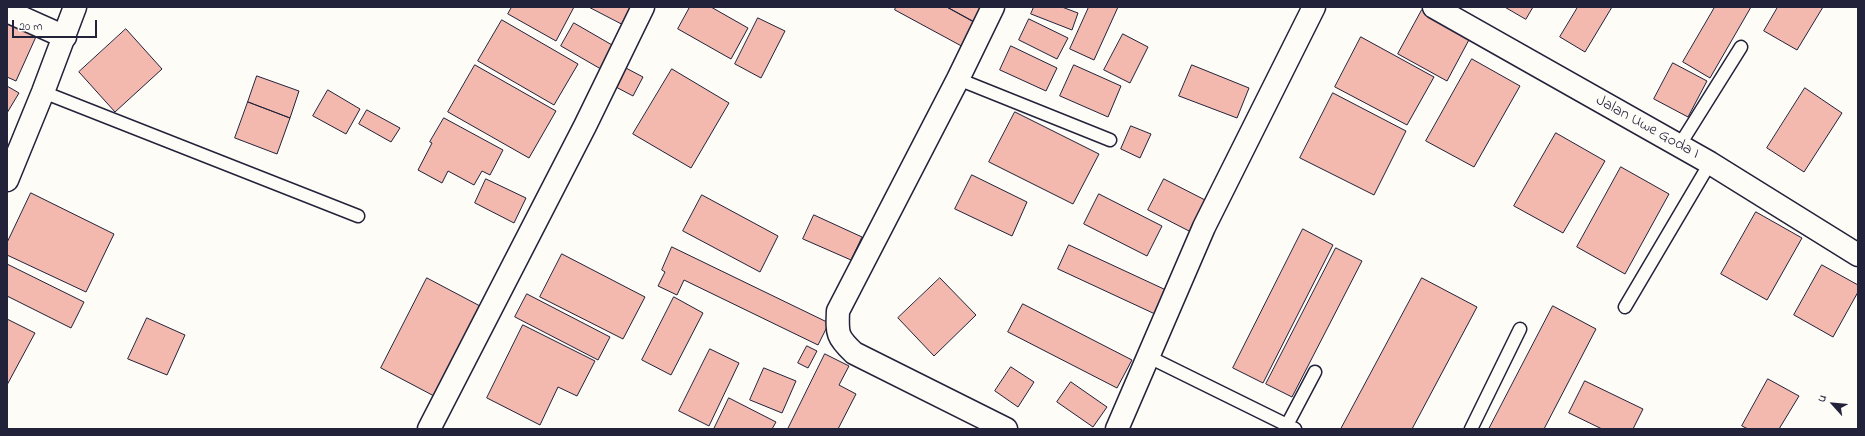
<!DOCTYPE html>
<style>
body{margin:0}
#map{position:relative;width:1865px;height:436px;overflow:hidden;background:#fdfcf7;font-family:"Indie Flower",sans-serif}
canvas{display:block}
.frame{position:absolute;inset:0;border:8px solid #22223b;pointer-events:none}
.north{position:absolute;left:1813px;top:384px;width:40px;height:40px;-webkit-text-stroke:3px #fdfcf7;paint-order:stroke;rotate:297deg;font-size:11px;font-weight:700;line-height:16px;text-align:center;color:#22223b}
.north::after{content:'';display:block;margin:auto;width:14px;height:18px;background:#22223b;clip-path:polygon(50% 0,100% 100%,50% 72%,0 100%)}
.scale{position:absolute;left:12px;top:20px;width:85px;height:18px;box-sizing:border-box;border:2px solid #22223b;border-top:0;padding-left:5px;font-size:12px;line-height:14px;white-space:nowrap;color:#22223b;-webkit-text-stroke:3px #fdfcf7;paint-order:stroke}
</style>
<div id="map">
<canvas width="1865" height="436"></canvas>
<div class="frame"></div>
<div class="north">U</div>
<div class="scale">20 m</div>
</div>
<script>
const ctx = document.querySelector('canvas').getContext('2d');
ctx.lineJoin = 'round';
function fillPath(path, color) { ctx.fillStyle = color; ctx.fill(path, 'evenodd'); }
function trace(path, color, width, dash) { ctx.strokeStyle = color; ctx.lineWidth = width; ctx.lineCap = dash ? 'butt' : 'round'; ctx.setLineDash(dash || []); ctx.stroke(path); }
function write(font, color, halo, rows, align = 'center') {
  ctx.font = font + ' "Indie Flower",sans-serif'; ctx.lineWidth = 4; ctx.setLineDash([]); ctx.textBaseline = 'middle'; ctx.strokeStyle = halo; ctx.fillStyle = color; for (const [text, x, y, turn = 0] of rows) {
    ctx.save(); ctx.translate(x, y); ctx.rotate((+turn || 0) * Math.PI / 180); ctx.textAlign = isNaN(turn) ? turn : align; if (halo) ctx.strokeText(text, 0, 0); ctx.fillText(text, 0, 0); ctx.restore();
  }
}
const building = new Path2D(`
 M 512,7 L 574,7 L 556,41 L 508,14 Z
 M 589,7 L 640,7 L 630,28 Z
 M 690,7 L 711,7 L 748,28 L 731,59 L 678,29 Z
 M 896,7 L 947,7 L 980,25 L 967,49 L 895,10 Z
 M 947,7 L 990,7 L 980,25 Z
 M 1034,7 L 1062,7 L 1078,13 L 1072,30 L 1031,14 Z
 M 1089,7 L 1118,7 L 1094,60 L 1070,49 Z
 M 1505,7 L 1533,7 L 1526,19 Z
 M 1578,7 L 1612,7 L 1585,52 L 1560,37 Z
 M 1715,7 L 1751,7 L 1710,78 L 1683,62 Z
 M 1778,7 L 1823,7 L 1797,50 L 1764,31 Z
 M 1422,10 L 1471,36 L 1447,81 L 1398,54 Z
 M 7,15 L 39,30 L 16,81 L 7,77 Z
 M 758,18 L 785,31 L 761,78 L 735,64 Z
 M 1029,19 L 1068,38 L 1057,59 L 1019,40 Z
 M 502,20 L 578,64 L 554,105 L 478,61 Z
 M 574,23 L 619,49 L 606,72 L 561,46 Z
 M 126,29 L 162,69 L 115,112 L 79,72 Z
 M 1123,34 L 1148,47 L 1130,83 L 1104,70 Z
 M 1361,37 L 1434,77 L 1407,125 L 1335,87 Z
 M 1011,46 L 1057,68 L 1046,91 L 1000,70 Z
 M 1472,59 L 1520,86 L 1474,167 L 1426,141 Z
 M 1673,63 L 1707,81 L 1688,117 L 1654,99 Z
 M 475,65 L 556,111 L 529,158 L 448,112 Z
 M 1074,65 L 1121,86 L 1108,117 L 1060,96 Z
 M 1192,65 L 1249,88 L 1237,118 L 1179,96 Z
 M 624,67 L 643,77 L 633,96 L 614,86 Z
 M 672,69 L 729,103 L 691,168 L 633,134 Z
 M 257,76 L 299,91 L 290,118 L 248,102 Z
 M 7,86 L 19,93 L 7,113 Z
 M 1805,88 L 1842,113 L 1804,172 L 1767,148 Z
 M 328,90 L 360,109 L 346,134 L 313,116 Z
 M 1333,93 L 1406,131 L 1374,195 L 1300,158 Z
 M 248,102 L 290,118 L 277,154 L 235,138 Z
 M 367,110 L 400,128 L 391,142 L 359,124 Z
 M 1015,112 L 1099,154 L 1073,204 L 989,162 Z
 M 444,118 L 503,150 L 490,175 L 482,171 L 474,185 L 448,171 L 442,183 L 418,170 L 432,143 L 430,142 Z
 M 1131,126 L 1151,134 L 1140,158 L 1121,149 Z
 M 1556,133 L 1605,161 L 1563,233 L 1514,206 Z
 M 1621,167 L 1669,194 L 1625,274 L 1577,247 Z
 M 972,175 L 1027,202 L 1012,236 L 955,209 Z
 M 486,179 L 526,198 L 514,223 L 475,203 Z
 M 1164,179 L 1207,201 L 1191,232 L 1148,210 Z
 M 31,193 L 114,234 L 86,292 L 7,255 L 7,243 Z
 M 1099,194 L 1162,226 L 1147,256 L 1084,224 Z
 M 702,195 L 778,236 L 760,272 L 683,231 Z
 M 1756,212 L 1802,238 L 1767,300 L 1721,274 Z
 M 814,215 L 862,237 L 851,260 L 803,239 Z
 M 1303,229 L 1333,245 L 1263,383 L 1233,368 Z
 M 1069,245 L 1166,290 L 1155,314 L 1058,269 Z
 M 672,247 L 829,323 L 818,345 L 684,280 L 677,295 L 658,286 L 665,272 L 662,270 Z
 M 1336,248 L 1362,261 L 1292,397 L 1266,384 Z
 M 562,254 L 645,297 L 623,339 L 540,297 Z
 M 7,264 L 84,302 L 71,328 L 7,296 Z
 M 1822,265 L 1858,285 L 1858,292 L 1833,337 L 1794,315 Z
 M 427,278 L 480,306 L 434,396 L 381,368 Z
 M 940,278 L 976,315 L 934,356 L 898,318 Z
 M 1422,278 L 1477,307 L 1412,429 L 1341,429 Z
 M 527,294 L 610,337 L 598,360 L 515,317 Z
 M 674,297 L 703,313 L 671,375 L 642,360 Z
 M 1023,304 L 1132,360 L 1117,388 L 1008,332 Z
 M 1553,306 L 1596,329 L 1544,429 L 1489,429 Z
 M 147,318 L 185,335 L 167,375 L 128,359 Z
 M 7,319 L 35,333 L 7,385 Z
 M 523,325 L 595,361 L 577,396 L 558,387 L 540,425 L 487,398 Z
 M 807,346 L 817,351 L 808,368 L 798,363 Z
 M 710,349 L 739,363 L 709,426 L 679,411 Z
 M 825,354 L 849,366 L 839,385 L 856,394 L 838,429 L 788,429 Z
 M 1011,367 L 1034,382 L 1018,407 L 995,391 Z
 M 764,368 L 796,381 L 782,413 L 750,400 Z
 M 1768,379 L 1799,396 L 1779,429 L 1748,429 L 1742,426 Z
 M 1585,381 L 1643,409 L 1633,429 L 1602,429 L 1569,413 Z
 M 1071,382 L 1107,407 L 1093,427 L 1057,402 Z
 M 729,398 L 776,422 L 772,429 L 714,429 Z`);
const lane = new Path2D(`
 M 958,79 L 1110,140
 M 43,92 L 358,216
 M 1679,146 L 1741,47
 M 1625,307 L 1710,163
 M 1149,357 L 1295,429
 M 1287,425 L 1315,372
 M 1471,429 L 1520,329`);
const street = new Path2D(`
 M 993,7 L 958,79 L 838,311 C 837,334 837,337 854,353 L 1006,429
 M 1434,7 L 1710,163 L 1858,255
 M 7,11 L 65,37
 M 7,180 L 43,92 L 75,7
 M 429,429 L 585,126 L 643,7
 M 1117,429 L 1204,227 L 1314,7`);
const streetNames = [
 ["Jalan Uwe Goda I",1647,128,29]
];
fillPath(building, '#f3b8ae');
trace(building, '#22223b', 1);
trace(lane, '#22223b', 15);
trace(street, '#22223b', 25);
trace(lane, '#fdfcf7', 12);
trace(street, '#fdfcf7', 22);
write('16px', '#22223b', '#fdfcf7', streetNames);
</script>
